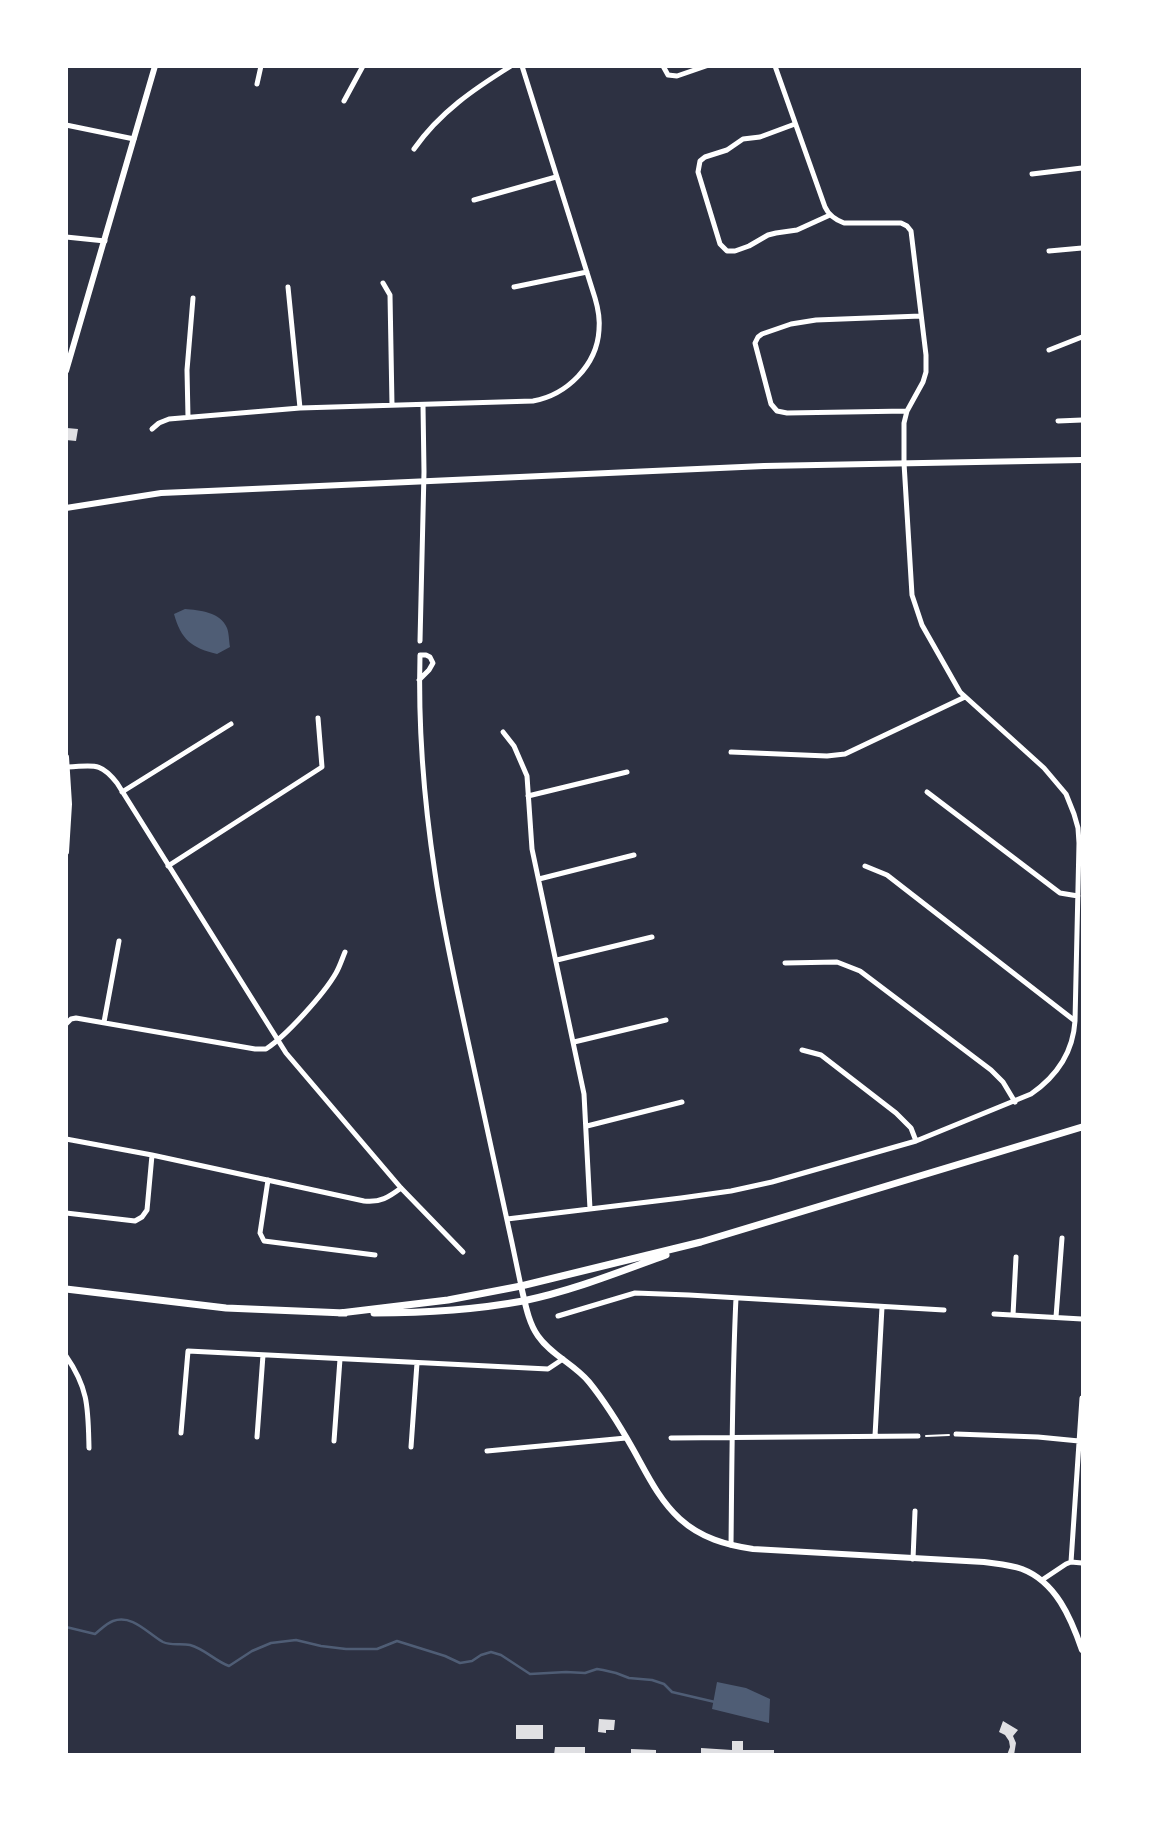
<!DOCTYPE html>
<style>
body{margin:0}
#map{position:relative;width:1149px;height:1821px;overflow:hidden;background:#2d3142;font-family:"Golos Text",sans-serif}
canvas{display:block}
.frame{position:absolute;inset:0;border:68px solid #fff;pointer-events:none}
</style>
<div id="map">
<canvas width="1149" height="1821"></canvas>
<div class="frame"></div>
</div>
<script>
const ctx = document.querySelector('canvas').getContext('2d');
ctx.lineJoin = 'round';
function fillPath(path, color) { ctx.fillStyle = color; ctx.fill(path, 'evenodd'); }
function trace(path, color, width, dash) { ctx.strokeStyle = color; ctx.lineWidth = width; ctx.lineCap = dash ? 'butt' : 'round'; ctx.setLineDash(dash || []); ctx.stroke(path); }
const water = new Path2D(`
 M 185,609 C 199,610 221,612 227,628 C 229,633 229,641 230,647 L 217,654 C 191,648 181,639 174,614 Z
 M 717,1682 L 746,1688 L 770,1699 L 769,1723 L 712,1709 Z`);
const stream = new Path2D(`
 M 66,1627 L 95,1634 C 100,1630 107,1623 113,1621 C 133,1614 148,1634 163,1642 C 171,1646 181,1643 190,1645 C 205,1649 215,1661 229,1666 L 252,1651 L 271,1643 L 296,1640 L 321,1646 L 346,1649 L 377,1649 L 397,1641 L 445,1656 L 460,1663 L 472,1661 L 481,1655 L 491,1652 L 501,1655 L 530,1674 L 566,1672 L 585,1673 L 597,1669 L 603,1670 L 616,1673 L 629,1678 L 652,1680 L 664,1684 L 672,1692 L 715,1702`);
const building = new Path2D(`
 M 67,428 L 78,429 L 76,441 L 66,440 Z
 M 599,1719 L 615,1720 L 614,1730 L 606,1730 L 606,1733 L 598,1732 Z
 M 1003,1721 L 1018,1730 L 1013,1736 L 1016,1743 L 1014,1755 L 1007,1755 L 1010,1747 L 1009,1741 L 1005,1735 L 999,1732 Z
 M 516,1725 L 543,1725 L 543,1739 L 516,1739 Z
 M 732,1741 L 743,1741 L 743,1750 L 774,1750 L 774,1755 L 701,1755 L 701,1748 L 732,1750 Z
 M 555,1747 L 585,1747 L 585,1755 L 554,1755 Z
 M 631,1749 L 656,1750 L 656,1755 L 631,1755 Z`);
const path = new Path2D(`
 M 926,1436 L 949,1435`);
const minor = new Path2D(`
 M 663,66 L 668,75 L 677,76 L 706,66
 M 257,84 L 261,66
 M 344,101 L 363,66
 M 795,124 L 760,137 L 743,139 L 727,150 L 705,157 L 700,161 L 698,172 L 720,244 L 727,251 L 735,251 L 749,246 L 768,235 L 776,233 L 797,230 L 830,215
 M 66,125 L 134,139
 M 414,149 C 440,112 474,89 511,66
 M 1032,174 L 1082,168
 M 474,200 L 556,177
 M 66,237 L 105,241
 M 1049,251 L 1082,248
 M 383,283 L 390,295 L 392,405
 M 288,287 L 300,408
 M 514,287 L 587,272
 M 1049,350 L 1082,337
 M 907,411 L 787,413 L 777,411 L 771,404 L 755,343 L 758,337 L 762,334 L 791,324 L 816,320 L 921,316
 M 188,417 L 187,370 L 193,298
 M 1058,421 L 1082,420
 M 152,429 L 159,423 L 169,419 L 300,408 L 533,401 C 567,395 597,365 599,330 C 600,319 598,308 595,298 L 522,66
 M 420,641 L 424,472 L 423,405
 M 419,680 L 429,670 L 433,663 L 430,657 L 426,655 L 420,655 C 418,728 424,801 435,873 C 443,929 456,985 468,1041 C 486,1122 504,1204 521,1286
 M 503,732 L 514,746 L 527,776 L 532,849 L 584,1094 L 590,1209
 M 731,752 L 827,756 L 845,754 L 965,697
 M 68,767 C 93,766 100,761 117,783 L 286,1053 L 401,1188 L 463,1252
 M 122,792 L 231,724
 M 927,792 L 1060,893 L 1078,896
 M 528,796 L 627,772
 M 168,866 L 322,767 L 318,718
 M 865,866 L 887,875 L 1075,1021
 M 539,879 L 634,855
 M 557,960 L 652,937
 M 785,963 L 837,962 L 860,971 L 991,1070 L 1003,1082 L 1015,1102
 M 104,1022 L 119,941
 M 66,1024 L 71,1019 L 76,1018 L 255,1049 L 266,1049 C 286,1036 324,994 336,973 C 340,966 342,959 345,952
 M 574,1042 L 666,1020
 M 802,1050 L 821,1055 L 896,1113 L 911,1128 L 916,1141
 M 587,1126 L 682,1102
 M 66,1139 L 152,1155 L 364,1201 C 380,1203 389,1197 401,1188
 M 268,1180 L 260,1233 L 264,1241 L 375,1255
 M 66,1213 L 135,1221 L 142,1217 L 147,1210 L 152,1155
 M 507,1219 L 681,1198 L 731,1191 L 772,1182 L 916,1141 L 1031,1094 C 1057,1076 1073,1053 1075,1021 L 1079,843 L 1078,828 L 1074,814 L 1066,794 L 1044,768 L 960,692 L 922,625 L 912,595 L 904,463 L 904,423 L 907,411 L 923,382 L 926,372 L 926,355 L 911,231 L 907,226 L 901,223 L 844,223 C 836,220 829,216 825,207 L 775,66
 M 994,1314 L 1082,1319
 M 1013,1315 L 1016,1257
 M 558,1316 L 635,1293 L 689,1295 L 944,1310
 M 1056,1317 L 1062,1238
 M 66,1356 C 89,1389 88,1409 89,1448
 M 181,1433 L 188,1351 L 548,1369 L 563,1359
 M 956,1434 L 1038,1437 L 1079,1441
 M 875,1436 L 882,1307
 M 257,1437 L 263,1355
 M 671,1438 L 918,1436
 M 334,1441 L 340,1359
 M 411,1447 L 417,1363
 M 487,1451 L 626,1438
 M 731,1545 C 732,1463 732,1380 736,1298
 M 913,1559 L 915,1511
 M 1071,1562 L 1082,1398
 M 1042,1580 L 1066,1564 L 1071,1562 L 1082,1563`);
const tertiary = new Path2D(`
 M 66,371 L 155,66
 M 66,508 L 161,493 L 208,491 L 764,466 L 1082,460
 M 66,757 L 69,804 L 66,852
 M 521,1286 C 525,1302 528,1322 538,1336 C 551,1355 574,1364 589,1382 C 606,1403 620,1426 633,1449 C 647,1474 659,1500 680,1519 C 701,1538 726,1545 753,1549 L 984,1562 C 997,1564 1010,1565 1022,1569 C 1056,1582 1071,1618 1082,1650`);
const secondary = new Path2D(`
 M 66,1289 L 226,1308 L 345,1313
 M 340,1313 L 448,1300 L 521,1286 L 701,1242 L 1082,1127
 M 374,1313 C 424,1313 474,1310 523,1301 C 572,1291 619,1272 666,1255`);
fillPath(water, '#4f5d75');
trace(stream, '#4f5d75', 2.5);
fillPath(building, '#e0e0e3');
trace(path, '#fff', 2);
trace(minor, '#fff', 5);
trace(tertiary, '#fff', 6);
trace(secondary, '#fff', 7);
</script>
